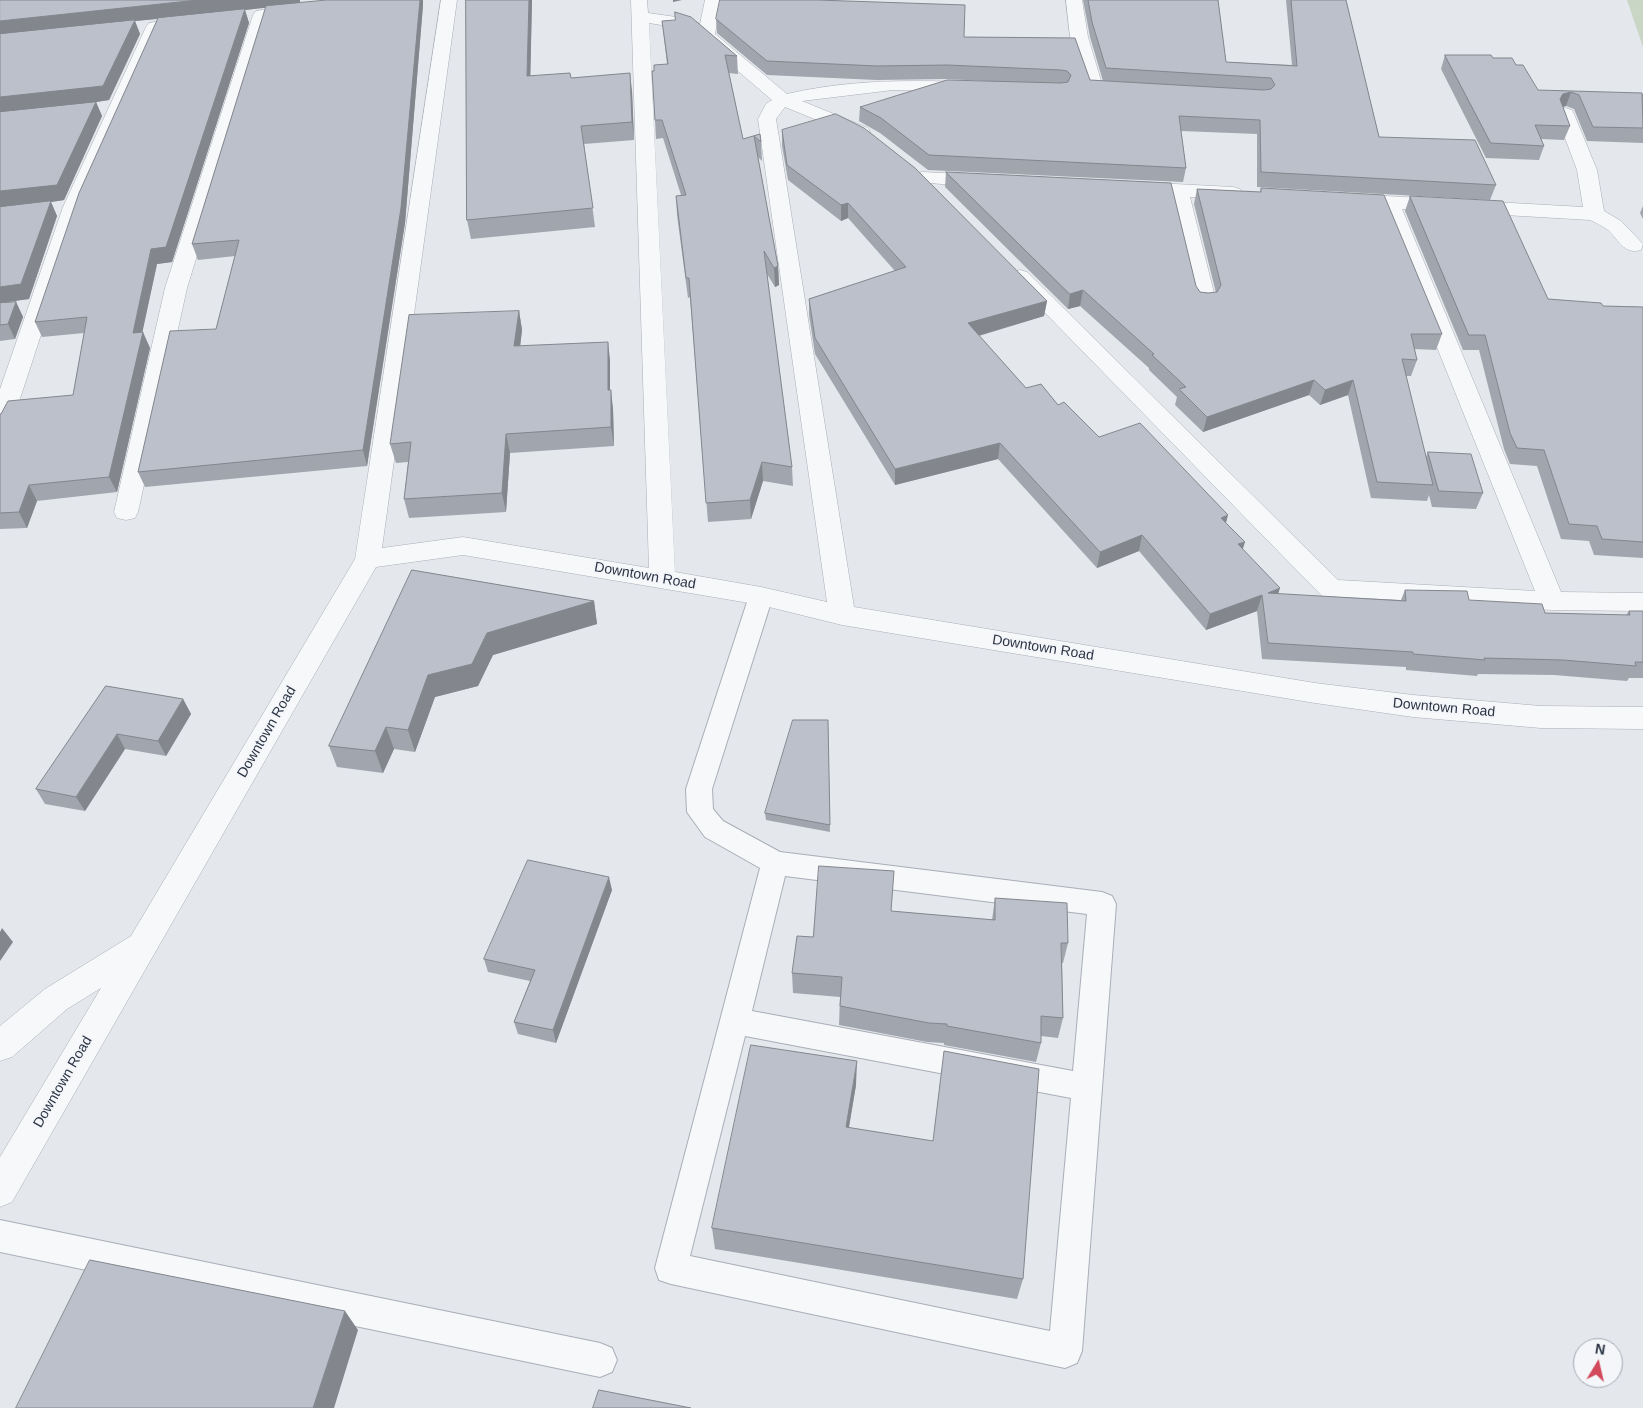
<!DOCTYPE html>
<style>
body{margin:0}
#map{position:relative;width:1643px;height:1408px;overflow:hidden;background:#e4e7ec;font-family:Helvetica,sans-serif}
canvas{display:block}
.north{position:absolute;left:1573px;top:1338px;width:50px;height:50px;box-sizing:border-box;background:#f4f6f9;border:1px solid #a4a8b1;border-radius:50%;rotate:9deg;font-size:14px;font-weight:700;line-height:20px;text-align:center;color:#2b3445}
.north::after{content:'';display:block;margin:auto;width:18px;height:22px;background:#d1495b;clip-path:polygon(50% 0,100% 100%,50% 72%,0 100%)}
</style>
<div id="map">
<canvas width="1643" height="1408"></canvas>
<div class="north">N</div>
</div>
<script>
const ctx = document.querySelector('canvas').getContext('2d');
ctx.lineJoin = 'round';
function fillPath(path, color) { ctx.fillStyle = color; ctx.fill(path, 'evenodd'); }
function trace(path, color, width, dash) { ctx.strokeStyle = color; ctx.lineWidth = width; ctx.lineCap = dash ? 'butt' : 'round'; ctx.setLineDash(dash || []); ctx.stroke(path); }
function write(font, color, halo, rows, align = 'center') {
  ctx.font = font + ' Helvetica,sans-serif'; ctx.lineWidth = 4.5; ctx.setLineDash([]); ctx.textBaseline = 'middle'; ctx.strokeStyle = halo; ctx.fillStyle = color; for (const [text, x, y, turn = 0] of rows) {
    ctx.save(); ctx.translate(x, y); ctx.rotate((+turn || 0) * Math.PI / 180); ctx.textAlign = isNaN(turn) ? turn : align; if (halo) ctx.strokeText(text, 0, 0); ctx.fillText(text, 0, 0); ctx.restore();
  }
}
const green = new Path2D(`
 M 1627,0 L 1643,0 L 1643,47 Z`);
const lane = new Path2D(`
 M 761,588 L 769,590 L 773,596 L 712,789 L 713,809 L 723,821 L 780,852 L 1102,892 L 1112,896 L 1116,904 L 1082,1351 L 1077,1363 L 1065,1368 L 671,1284 L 659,1280 L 655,1268 L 760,868 L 705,837 L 687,812 L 686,789 L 749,596 L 753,590 ZM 785,876 L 1087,914 L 1073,1071 L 752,1011 ZM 745,1036 L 1071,1098 L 1050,1331 L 690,1256 Z
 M 0,1220 L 600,1343 L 612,1348 L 617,1360 L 612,1372 L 600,1377 L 0,1252 Z`);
const street = new Path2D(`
 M 441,0 L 457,0 L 382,548 L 463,537 L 649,568 L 631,0 L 647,0 L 648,13 L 676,17 L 700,24 L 705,0 L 721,0 L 715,34 L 787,94 C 847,80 904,80 966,82 L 972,83 L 975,87 L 972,91 L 966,92 L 893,90 L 802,101 L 868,128 L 870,132 L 868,136 L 861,138 L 785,107 L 776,119 L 854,607 L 1315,683 L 1413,695 L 1541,706 L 1643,707 L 1643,729 L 1541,728 L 1413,717 L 1315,703 L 842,625 L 761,605 L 463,555 L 376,567 L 12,1202 L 0,1207 L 0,1157 L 101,988 L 67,1009 L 12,1057 L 0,1061 L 0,1026 L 45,989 L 131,936 L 355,559 ZM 649,23 L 674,27 L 693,33 L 772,100 L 766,104 L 758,119 L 827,602 L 761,587 L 675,572 Z
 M 1066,0 L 1082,0 L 1088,37 L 1102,84 L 1127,86 L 1130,90 L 1127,94 L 1121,95 L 1088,93 L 1085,89 L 1070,37 Z
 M 262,10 L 268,11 L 271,15 L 187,288 L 138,512 L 135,518 L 126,520 L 117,518 L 114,512 L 165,288 L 253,15 L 256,11 Z
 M 155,22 L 161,23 L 164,27 L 83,207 L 12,423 L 8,428 L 0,431 L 0,389 L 63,207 L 146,27 L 149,23 Z
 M 1565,108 L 1572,110 L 1574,114 L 1597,170 L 1604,211 L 1621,221 L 1641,242 L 1643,244 L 1641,250 C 1624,255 1619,240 1608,230 C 1603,226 1596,223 1590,220 L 1402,209 L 1561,592 L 1643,593 L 1643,611 L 1552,610 L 1331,598 L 1322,596 L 1009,276 L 1013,272 L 1020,270 L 1027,272 L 1338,580 L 1535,591 L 1381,208 L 1343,204 L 1340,200 L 1343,196 L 1350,194 L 1583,207 L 1577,170 L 1556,114 L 1558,110 Z
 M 922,172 L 983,175 L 990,177 L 993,181 L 990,185 L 983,187 L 915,182 L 912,178 L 915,174 Z
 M 1136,182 L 1233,187 L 1240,189 L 1243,193 L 1240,197 L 1233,199 L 1190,197 L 1216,301 L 1213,306 L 1205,307 L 1197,306 L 1194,301 L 1170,196 L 1129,192 L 1126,188 L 1129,184 Z`);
const wall = new Path2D(`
 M 0,0 L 300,0 L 300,3 L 423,5 L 405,223 L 367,466 L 145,487 L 138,472 L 216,329 L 235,256 L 198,260 L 192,244 L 266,7 L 245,10 L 249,23 L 172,262 L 157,264 L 142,332 L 150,348 L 117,492 L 37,501 L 27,528 L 0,529 L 0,414 L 73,395 L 84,333 L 42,337 L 35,322 L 158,19 L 135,21 L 140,34 L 109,100 L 96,102 L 102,116 L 64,200 L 51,202 L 57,216 L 29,299 L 5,302 L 16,302 L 23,317 L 15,339 L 0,341 Z
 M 466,0 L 532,0 L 530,76 L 571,78 L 632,91 L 634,140 L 584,144 L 595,227 L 471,239 L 467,220 Z
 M 1083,0 L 1218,0 L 1226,62 L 1292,65 L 1286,0 L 1346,0 L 1379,137 L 1496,185 L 1490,200 L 1257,187 L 1257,134 L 1181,131 L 1186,168 L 1183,182 L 928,170 L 880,133 L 859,121 L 860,107 L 986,81 L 946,79 L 877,80 L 767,75 L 717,33 L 716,19 L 964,37 L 1075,38 L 1090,80 L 1103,81 L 1090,37 Z
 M 662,21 L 737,56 L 738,74 L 729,73 L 743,139 L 760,134 L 761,142 L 762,161 L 758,157 L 778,266 L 779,285 L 775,287 L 767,274 L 792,467 L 793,486 L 763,481 L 751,519 L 708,522 L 690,297 L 688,298 L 677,215 L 676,196 L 681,195 L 663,138 L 656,139 L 655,120 L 654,71 L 667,64 Z
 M 1445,55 L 1493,58 L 1516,65 L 1538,90 L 1643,94 L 1643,143 L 1587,141 L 1574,109 L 1566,106 L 1563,107 L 1570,126 L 1564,140 L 1541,139 L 1544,146 L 1539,160 L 1486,158 L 1441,69 Z
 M 782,130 L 1047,301 L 1044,316 L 979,336 L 1026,388 L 1058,405 L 1099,437 L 1226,523 L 1243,549 L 1278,594 L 1401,600 L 1405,590 L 1545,613 L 1626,615 L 1629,611 L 1643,611 L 1643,678 L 1629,678 L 1627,681 L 1554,675 L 1478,674 L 1477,676 L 1406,670 L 1406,667 L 1262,659 L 1257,611 L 1206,630 L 1139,551 L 1097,568 L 998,459 L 895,485 L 815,354 L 809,315 L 809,299 L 895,271 L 848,218 L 841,221 L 788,180 L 782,146 Z
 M 946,172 L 1196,286 L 1200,292 L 1208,293 L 1216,293 L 1194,204 L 1197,189 L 1260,192 L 1261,188 L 1442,334 L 1436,350 L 1414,349 L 1417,360 L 1411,376 L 1406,376 L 1426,457 L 1428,452 L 1483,493 L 1476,509 L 1432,507 L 1429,495 L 1427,501 L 1371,498 L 1348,395 L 1320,405 L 1309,395 L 1203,432 L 1175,405 L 1177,397 L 1149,370 L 1149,368 L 1080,306 L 1068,309 L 945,187 Z
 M 1410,196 L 1548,299 L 1603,306 L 1643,307 L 1643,558 L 1594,555 L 1589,541 L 1561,539 L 1537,466 L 1510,464 L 1504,449 L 1479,350 L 1463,350 L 1405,211 Z
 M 1643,206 L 1643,219 L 1640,213 Z
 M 519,311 L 522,330 L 520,346 L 610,360 L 610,390 L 613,409 L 614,446 L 510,453 L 506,512 L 409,518 L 404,499 L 408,462 L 396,463 L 390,444 Z
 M 412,570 L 594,601 L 597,624 L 493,655 L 478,686 L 435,697 L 415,752 L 394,749 L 383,773 L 337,767 L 329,746 Z
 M 106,686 L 183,699 L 191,714 L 166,756 L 125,749 L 85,811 L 45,804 L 36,789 Z
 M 828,720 L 830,832 L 766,820 L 765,813 Z
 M 612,890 L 556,1043 L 518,1034 L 514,1022 L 530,981 L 488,972 L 484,959 Z
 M 995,898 L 1068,943 L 1063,963 L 1062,963 L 1063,1018 L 1058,1038 L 1041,1036 L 1041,1043 L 1036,1062 L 944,1045 L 944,1043 L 927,1042 L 839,1025 L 840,997 L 793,993 L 792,973 L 813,937 L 891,911 L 992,920 Z
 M 856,1085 L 849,1127 L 1023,1279 L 1017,1299 L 715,1249 L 712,1228 Z`);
const shadedWall = new Path2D(`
 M 198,0 L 300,0 L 300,4 L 245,10 L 249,23 L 172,262 L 157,264 L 139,348 L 133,333 L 151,249 L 245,10 L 135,21 L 140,34 L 109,100 L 96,102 L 102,116 L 64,200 L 51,202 L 57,216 L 29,299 L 0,303 L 0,21 Z
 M 420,0 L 423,0 L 423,5 L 405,223 L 367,466 L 363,450 Z
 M 529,0 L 532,0 L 530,94 L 527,76 Z
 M 673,0 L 682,0 L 673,2 Z
 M 630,73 L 632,91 L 634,140 L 632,122 Z
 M 1571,92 L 1566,106 L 1557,108 L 1560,99 L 1563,94 Z
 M 848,203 L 848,218 L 841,221 L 841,205 Z
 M 778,266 L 779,285 L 775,287 L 774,268 Z
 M 1083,290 L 1080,306 L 1068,309 L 1070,294 Z
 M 1047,301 L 1044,316 L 967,339 L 968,323 Z
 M 16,302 L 23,317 L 15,339 L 8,324 Z
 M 519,311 L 522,330 L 518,365 L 514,346 Z
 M 143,332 L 150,348 L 117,492 L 109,477 Z
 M 608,342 L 610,360 L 610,409 L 608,390 Z
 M 1314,380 L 1309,395 L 1203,432 L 1207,417 Z
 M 1353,380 L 1348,395 L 1320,405 L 1325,390 Z
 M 611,390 L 613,409 L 614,446 L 611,427 Z
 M 506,434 L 510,453 L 506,512 L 502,493 Z
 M 1000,443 L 998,459 L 895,485 L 895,469 Z
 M 762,462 L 763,481 L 751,519 L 750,500 Z
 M 29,485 L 37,501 L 27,528 L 19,512 Z
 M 1228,515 L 1224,531 L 1221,518 Z
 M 1142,535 L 1139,551 L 1097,568 L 1100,552 Z
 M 1245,542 L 1240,558 L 1238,544 Z
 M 1280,588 L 1275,604 L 1268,593 Z
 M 1262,595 L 1257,611 L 1206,630 L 1210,614 Z
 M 594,601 L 597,624 L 493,655 L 478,686 L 435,697 L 415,752 L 408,730 L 428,675 L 487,633 Z
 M 183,699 L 191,714 L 166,756 L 158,741 Z
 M 386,727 L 394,749 L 383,773 L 375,751 Z
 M 117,734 L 125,749 L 85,811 L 76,797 Z
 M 609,877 L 612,890 L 556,1043 L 553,1030 Z
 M 2,928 L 13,942 L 0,961 L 0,932 Z
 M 857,1061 L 856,1085 L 845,1150 L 846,1127 Z
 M 345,1311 L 358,1330 L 334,1408 L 313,1408 Z`);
const building = new Path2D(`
 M 0,0 L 198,0 L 0,21 Z
 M 327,0 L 420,0 L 401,208 L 363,450 L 138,472 L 170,331 L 216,329 L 239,240 L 192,244 L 266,6 Z
 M 466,0 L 529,0 L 527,76 L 570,73 L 571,78 L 630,73 L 632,122 L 581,126 L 593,208 L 467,220 Z
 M 720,0 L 817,0 L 965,5 L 964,37 L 1075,38 L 1090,80 L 1264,90 L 1271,89 L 1275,85 L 1271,78 L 1106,68 L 1092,22 L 1088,0 L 1218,0 L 1226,62 L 1297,66 L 1291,0 L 1346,0 L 1379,137 L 1475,140 L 1496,185 L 1261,172 L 1260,120 L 1179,116 L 1186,168 L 929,155 L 881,118 L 860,107 L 947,80 L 1061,83 L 1068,82 L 1071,75 L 1067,71 L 1061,70 L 947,65 L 877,66 L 767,61 L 716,19 Z
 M 245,9 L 166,247 L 151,249 L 133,333 L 143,332 L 109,477 L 29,485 L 19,512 L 0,513 L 0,414 L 1,414 L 8,401 L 73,395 L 87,317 L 35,322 L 79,193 L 158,18 Z
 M 675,12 L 691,17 L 737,56 L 725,55 L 743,139 L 760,134 L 761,142 L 754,136 L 778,266 L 774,268 L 764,251 L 792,467 L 762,462 L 750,500 L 706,503 L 689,278 L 686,278 L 676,196 L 686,195 L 662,120 L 655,120 L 652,71 L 654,71 L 654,65 L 668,64 L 662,21 L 675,20 Z
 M 135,20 L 103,86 L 0,97 L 0,34 Z
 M 1445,55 L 1491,55 L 1493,58 L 1512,58 L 1516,65 L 1523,65 L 1538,90 L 1642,93 L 1643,128 L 1593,127 L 1579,95 L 1571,92 L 1563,94 L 1560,99 L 1570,126 L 1535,125 L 1544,146 L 1491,143 Z
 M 96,102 L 57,185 L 0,191 L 0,112 Z
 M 836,114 L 864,128 L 915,168 L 1047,301 L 968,323 L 1026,388 L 1041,384 L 1058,405 L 1064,402 L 1099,437 L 1140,423 L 1228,515 L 1221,518 L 1245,542 L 1238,544 L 1280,588 L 1268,593 L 1406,601 L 1405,590 L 1467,591 L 1469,600 L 1542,604 L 1545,613 L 1630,615 L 1629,611 L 1643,611 L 1643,662 L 1635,662 L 1636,666 L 1563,660 L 1484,658 L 1485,660 L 1413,654 L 1413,652 L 1268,643 L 1262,595 L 1210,614 L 1142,535 L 1100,552 L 1000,443 L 895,469 L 815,338 L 809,299 L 906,267 L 848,203 L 841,205 L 787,165 L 782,130 Z
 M 946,172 L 1171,183 L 1196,286 L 1200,292 L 1208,293 L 1217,292 L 1221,285 L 1197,189 L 1261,192 L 1261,188 L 1384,195 L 1442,334 L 1411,334 L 1417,360 L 1402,359 L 1433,485 L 1377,482 L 1353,380 L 1325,390 L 1314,380 L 1207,417 L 1179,389 L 1186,387 L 1152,355 L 1154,354 L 1083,290 L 1070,294 Z
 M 1410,196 L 1503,201 L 1548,299 L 1601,303 L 1603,306 L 1643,307 L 1643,542 L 1602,539 L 1597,526 L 1569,524 L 1544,450 L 1517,448 L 1510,433 L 1485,335 L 1469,335 Z
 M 51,201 L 21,284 L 0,287 L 0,207 Z
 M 16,302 L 8,324 L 0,325 L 0,303 Z
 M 519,311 L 514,346 L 608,342 L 608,390 L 611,390 L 611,427 L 506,434 L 502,493 L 404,499 L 411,442 L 390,444 L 409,315 Z
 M 1428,452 L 1471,454 L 1483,493 L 1439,491 Z
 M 412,570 L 594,601 L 487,633 L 472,664 L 428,675 L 408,730 L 386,727 L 375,751 L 329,746 Z
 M 106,686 L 183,699 L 158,741 L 117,734 L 76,797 L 36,789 Z
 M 793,720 L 828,720 L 830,825 L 765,813 Z
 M 528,860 L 609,877 L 553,1030 L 514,1022 L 535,970 L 484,959 Z
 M 819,866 L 894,871 L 891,911 L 995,920 L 995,898 L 1067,903 L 1068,943 L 1061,943 L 1063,1018 L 1041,1016 L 1041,1043 L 947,1026 L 947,1024 L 929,1023 L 840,1006 L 842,977 L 792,973 L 797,936 L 813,937 Z
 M 751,1045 L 857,1061 L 846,1127 L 933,1141 L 944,1051 L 1039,1069 L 1023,1279 L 712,1228 Z
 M 90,1260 L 345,1311 L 313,1408 L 16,1408 Z
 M 599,1390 L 691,1408 L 593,1408 Z`);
const streetNames = [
 ["Downtown Road",645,576,10],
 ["Downtown Road",1043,648,9],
 ["Downtown Road",1444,708,5],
 ["Downtown Road",267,732,-60],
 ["Downtown Road",63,1082,-60]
];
fillPath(green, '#c9d6c5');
trace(lane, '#a9aeb7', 2);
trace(street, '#a9aeb7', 1);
fillPath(lane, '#f7f8fa');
fillPath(street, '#f7f8fa');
fillPath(wall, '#a1a5ae');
fillPath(shadedWall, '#83868d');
fillPath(building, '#bbc0ca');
trace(building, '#83868d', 1);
write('14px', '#2b3445', '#f4f6f9', streetNames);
</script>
